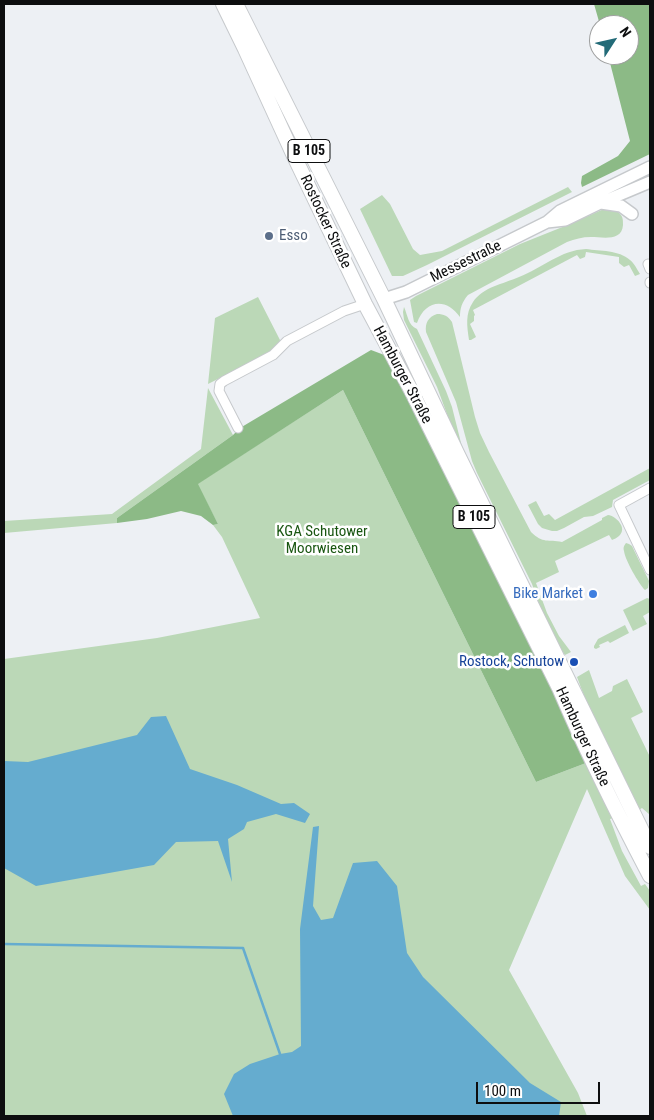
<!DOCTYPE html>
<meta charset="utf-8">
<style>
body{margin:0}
#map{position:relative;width:654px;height:1120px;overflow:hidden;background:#edf0f4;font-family:"Roboto Condensed",sans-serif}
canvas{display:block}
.frame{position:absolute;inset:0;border:5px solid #0d0e0f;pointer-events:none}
.north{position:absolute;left:589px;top:15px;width:50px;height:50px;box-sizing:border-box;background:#fff;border:1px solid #9e9f9f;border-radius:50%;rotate:55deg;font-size:14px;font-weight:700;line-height:20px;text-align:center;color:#0d0e0f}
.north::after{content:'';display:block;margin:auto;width:18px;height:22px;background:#236b78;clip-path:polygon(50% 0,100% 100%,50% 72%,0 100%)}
.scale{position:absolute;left:476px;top:1082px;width:124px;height:22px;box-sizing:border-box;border:2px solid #0d0e0f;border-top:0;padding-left:6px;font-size:15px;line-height:18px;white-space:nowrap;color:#0d0e0f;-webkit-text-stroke:4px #fff;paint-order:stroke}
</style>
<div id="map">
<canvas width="654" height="1120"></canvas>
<div class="frame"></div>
<div class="north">N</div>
<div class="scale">100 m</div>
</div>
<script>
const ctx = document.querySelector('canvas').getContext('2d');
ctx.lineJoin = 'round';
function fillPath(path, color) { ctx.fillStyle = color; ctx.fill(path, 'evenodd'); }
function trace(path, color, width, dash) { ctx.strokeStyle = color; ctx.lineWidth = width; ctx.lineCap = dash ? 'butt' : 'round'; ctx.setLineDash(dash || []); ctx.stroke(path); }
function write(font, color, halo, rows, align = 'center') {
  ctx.font = font + ' "Roboto Condensed",sans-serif'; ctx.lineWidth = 5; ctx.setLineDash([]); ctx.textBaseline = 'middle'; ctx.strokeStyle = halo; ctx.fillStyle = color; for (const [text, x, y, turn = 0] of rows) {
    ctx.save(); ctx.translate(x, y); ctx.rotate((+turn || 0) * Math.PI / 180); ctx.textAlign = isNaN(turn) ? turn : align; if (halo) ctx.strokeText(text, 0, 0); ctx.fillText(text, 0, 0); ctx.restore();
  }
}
const green = new Path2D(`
 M 568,187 L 572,192 L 427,265 L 403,276 L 392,276 L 360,209 L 382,195 L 390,204 L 413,249 L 420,255 L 442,251 Z
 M 606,208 C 611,208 616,209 620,214 C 623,217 623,220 623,225 C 622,242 602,237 591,237 C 582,237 575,239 567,242 L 468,295 C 462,302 460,308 460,317 C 446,297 425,300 417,323 L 414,322 L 410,300 L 416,296 L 520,244 L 570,224 Z
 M 586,249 C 600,251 619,250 630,260 C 634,263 637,269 640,274 L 635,276 L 629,265 L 624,267 L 619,263 L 619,257 L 586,252 L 585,257 L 580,259 L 577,255 L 473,310 L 475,315 L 474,316 L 474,321 L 470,324 L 476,337 L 471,340 L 469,340 C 467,326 465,314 473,302 C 483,287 503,284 519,277 C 542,268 561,250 586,249 Z
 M 258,297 L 280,340 L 279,346 L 271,352 L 208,384 L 215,318 Z
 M 404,307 C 408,316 408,325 417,329 L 446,391 L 452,407 L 464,455 L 455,436 L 437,387 L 404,320 L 403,312 Z
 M 437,314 C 444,314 448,316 452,322 L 475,417 L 480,433 L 489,452 L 531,532 C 543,544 548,539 562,542 L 602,520 L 602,518 L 608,515 C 616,516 628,528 619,536 C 617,538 614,539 612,540 L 609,535 L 555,561 L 559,572 L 536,583 L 547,613 L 559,636 L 571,652 L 565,655 L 554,640 L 542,613 L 532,584 L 477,473 L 472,461 L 456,402 L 426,332 C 425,323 428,317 437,314 Z
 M 208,388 L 233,435 L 117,518 L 117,523 L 4,533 L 4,521 L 112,514 L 201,449 Z
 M 343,390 L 536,782 L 586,763 L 613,818 L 610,819 L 622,851 L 641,886 L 645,884 L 650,891 L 650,910 L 625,876 L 587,789 L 509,970 L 578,1093 L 587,1116 L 4,1116 L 4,659 L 157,638 L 260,618 L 222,537 L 213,525 L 218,524 L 197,484 Z
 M 650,468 L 650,480 L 613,500 L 612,507 L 593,516 L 584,517 L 564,528 L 557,531 L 552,531 L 542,528 L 538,524 L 528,505 L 536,501 L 544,516 L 549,514 L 555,520 Z
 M 626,543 L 629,544 L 632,546 L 649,581 L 648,588 L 645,590 C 639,584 625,560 624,551 C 623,547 624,546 626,543 Z
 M 647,598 L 650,599 L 650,612 L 643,616 L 647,624 L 633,631 L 623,610 Z
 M 625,625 L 629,633 L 610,643 L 608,641 L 599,645 L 600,647 L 596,649 L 594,648 L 594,646 L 598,639 Z
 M 589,670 L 599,698 L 612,691 L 613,686 L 627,679 L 643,712 L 631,718 L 650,757 L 650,815 L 642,808 L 639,810 L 587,704 L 577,677 Z`);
const forest = new Path2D(`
 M 594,4 L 650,4 L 650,154 L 582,187 L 581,183 L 582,176 L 618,156 L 630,141 L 608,55 L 629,55 L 629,25 L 600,25 Z
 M 371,350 L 387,356 L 563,709 L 586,763 L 536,782 L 343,390 L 198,484 L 218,524 L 213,525 L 201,516 L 181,511 L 147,519 L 117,523 L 117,518 L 233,435 L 240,428 Z`);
const water = new Path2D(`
 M 166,716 L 190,769 L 237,785 L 281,804 L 294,803 L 310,814 L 305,823 L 276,814 L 247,822 L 244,829 L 228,839 L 232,882 L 218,841 L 176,842 L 154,865 L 36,886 L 4,868 L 4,761 L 28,762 L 137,735 L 151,717 Z
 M 319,826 L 313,906 L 321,920 L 333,918 L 353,863 L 377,861 L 397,886 L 407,953 L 423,977 L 530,1083 L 561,1102 L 559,1116 L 233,1116 L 224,1094 L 234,1074 L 250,1064 L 280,1054 L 292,1052 L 301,1046 L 300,929 L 313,827 Z`);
const stream = new Path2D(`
 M 4,944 L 243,948 L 280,1054`);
const street = new Path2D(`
 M 648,264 L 650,269
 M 650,283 L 650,282
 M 238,428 L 219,391 L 220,384 L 224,381 L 273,355 L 287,341 L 344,311 L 365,304
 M 650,488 L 619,505 L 650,570`);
const secondary = new Path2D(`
 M 601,203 L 621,206 L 632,214
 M 547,222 L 565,220 L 600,203 L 650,182
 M 384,299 L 406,292 L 547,222 L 560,211 L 650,167`);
const primary = new Path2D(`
 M 223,4 L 245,49 L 294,156 L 365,304 L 412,392 L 560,690 C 587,753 618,815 650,876
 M 236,4 L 384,299 L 457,453 L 650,847`);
const markers = [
 [269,236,5,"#5c6f8a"],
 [593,594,5,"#3f7fe0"],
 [574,662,5,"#1a4fb4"]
];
const shields = [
 [309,151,42],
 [474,517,42]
];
const shieldNames = [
 ["B 105",309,151],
 ["B 105",474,517]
];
const streetNames = [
 ["Rostocker Straße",325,222,65],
 ["Messestraße",466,262,-26],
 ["Hamburger Straße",402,375,62],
 ["Hamburger Straße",582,737,65]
];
const serviceNames = [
 ["Esso",279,236]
];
const parkNames = [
 ["KGA Schutower",322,532],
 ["Moorwiesen",322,549]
];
const shopNames = [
 ["Bike Market",583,594]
];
const transitNames = [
 ["Rostock, Schutow",564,662]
];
fillPath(green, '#bbd8b7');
fillPath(forest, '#8cba86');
fillPath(water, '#65accf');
trace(stream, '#65accf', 2.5);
trace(street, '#c6c9cc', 11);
trace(secondary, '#c6c9cc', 14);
trace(primary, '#c6c9cc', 16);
trace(street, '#fff', 9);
trace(secondary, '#fff', 11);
trace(primary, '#fff', 14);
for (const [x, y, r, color] of markers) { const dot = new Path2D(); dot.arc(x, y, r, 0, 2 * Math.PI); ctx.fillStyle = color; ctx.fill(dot); trace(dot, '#fff', 2); }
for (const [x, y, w] of shields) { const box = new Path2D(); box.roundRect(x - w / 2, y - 11.5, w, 23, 4); ctx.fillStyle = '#fff'; ctx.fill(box); trace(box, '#0d0e0f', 1); }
write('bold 14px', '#0d0e0f', null, shieldNames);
write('15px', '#0d0e0f', '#fff', streetNames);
write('15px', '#4e5e75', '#fff', serviceNames, 'left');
write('15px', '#195611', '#fff', parkNames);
write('15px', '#366cbe', '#fff', shopNames, 'right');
write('15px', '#164399', '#fff', transitNames, 'right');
</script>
